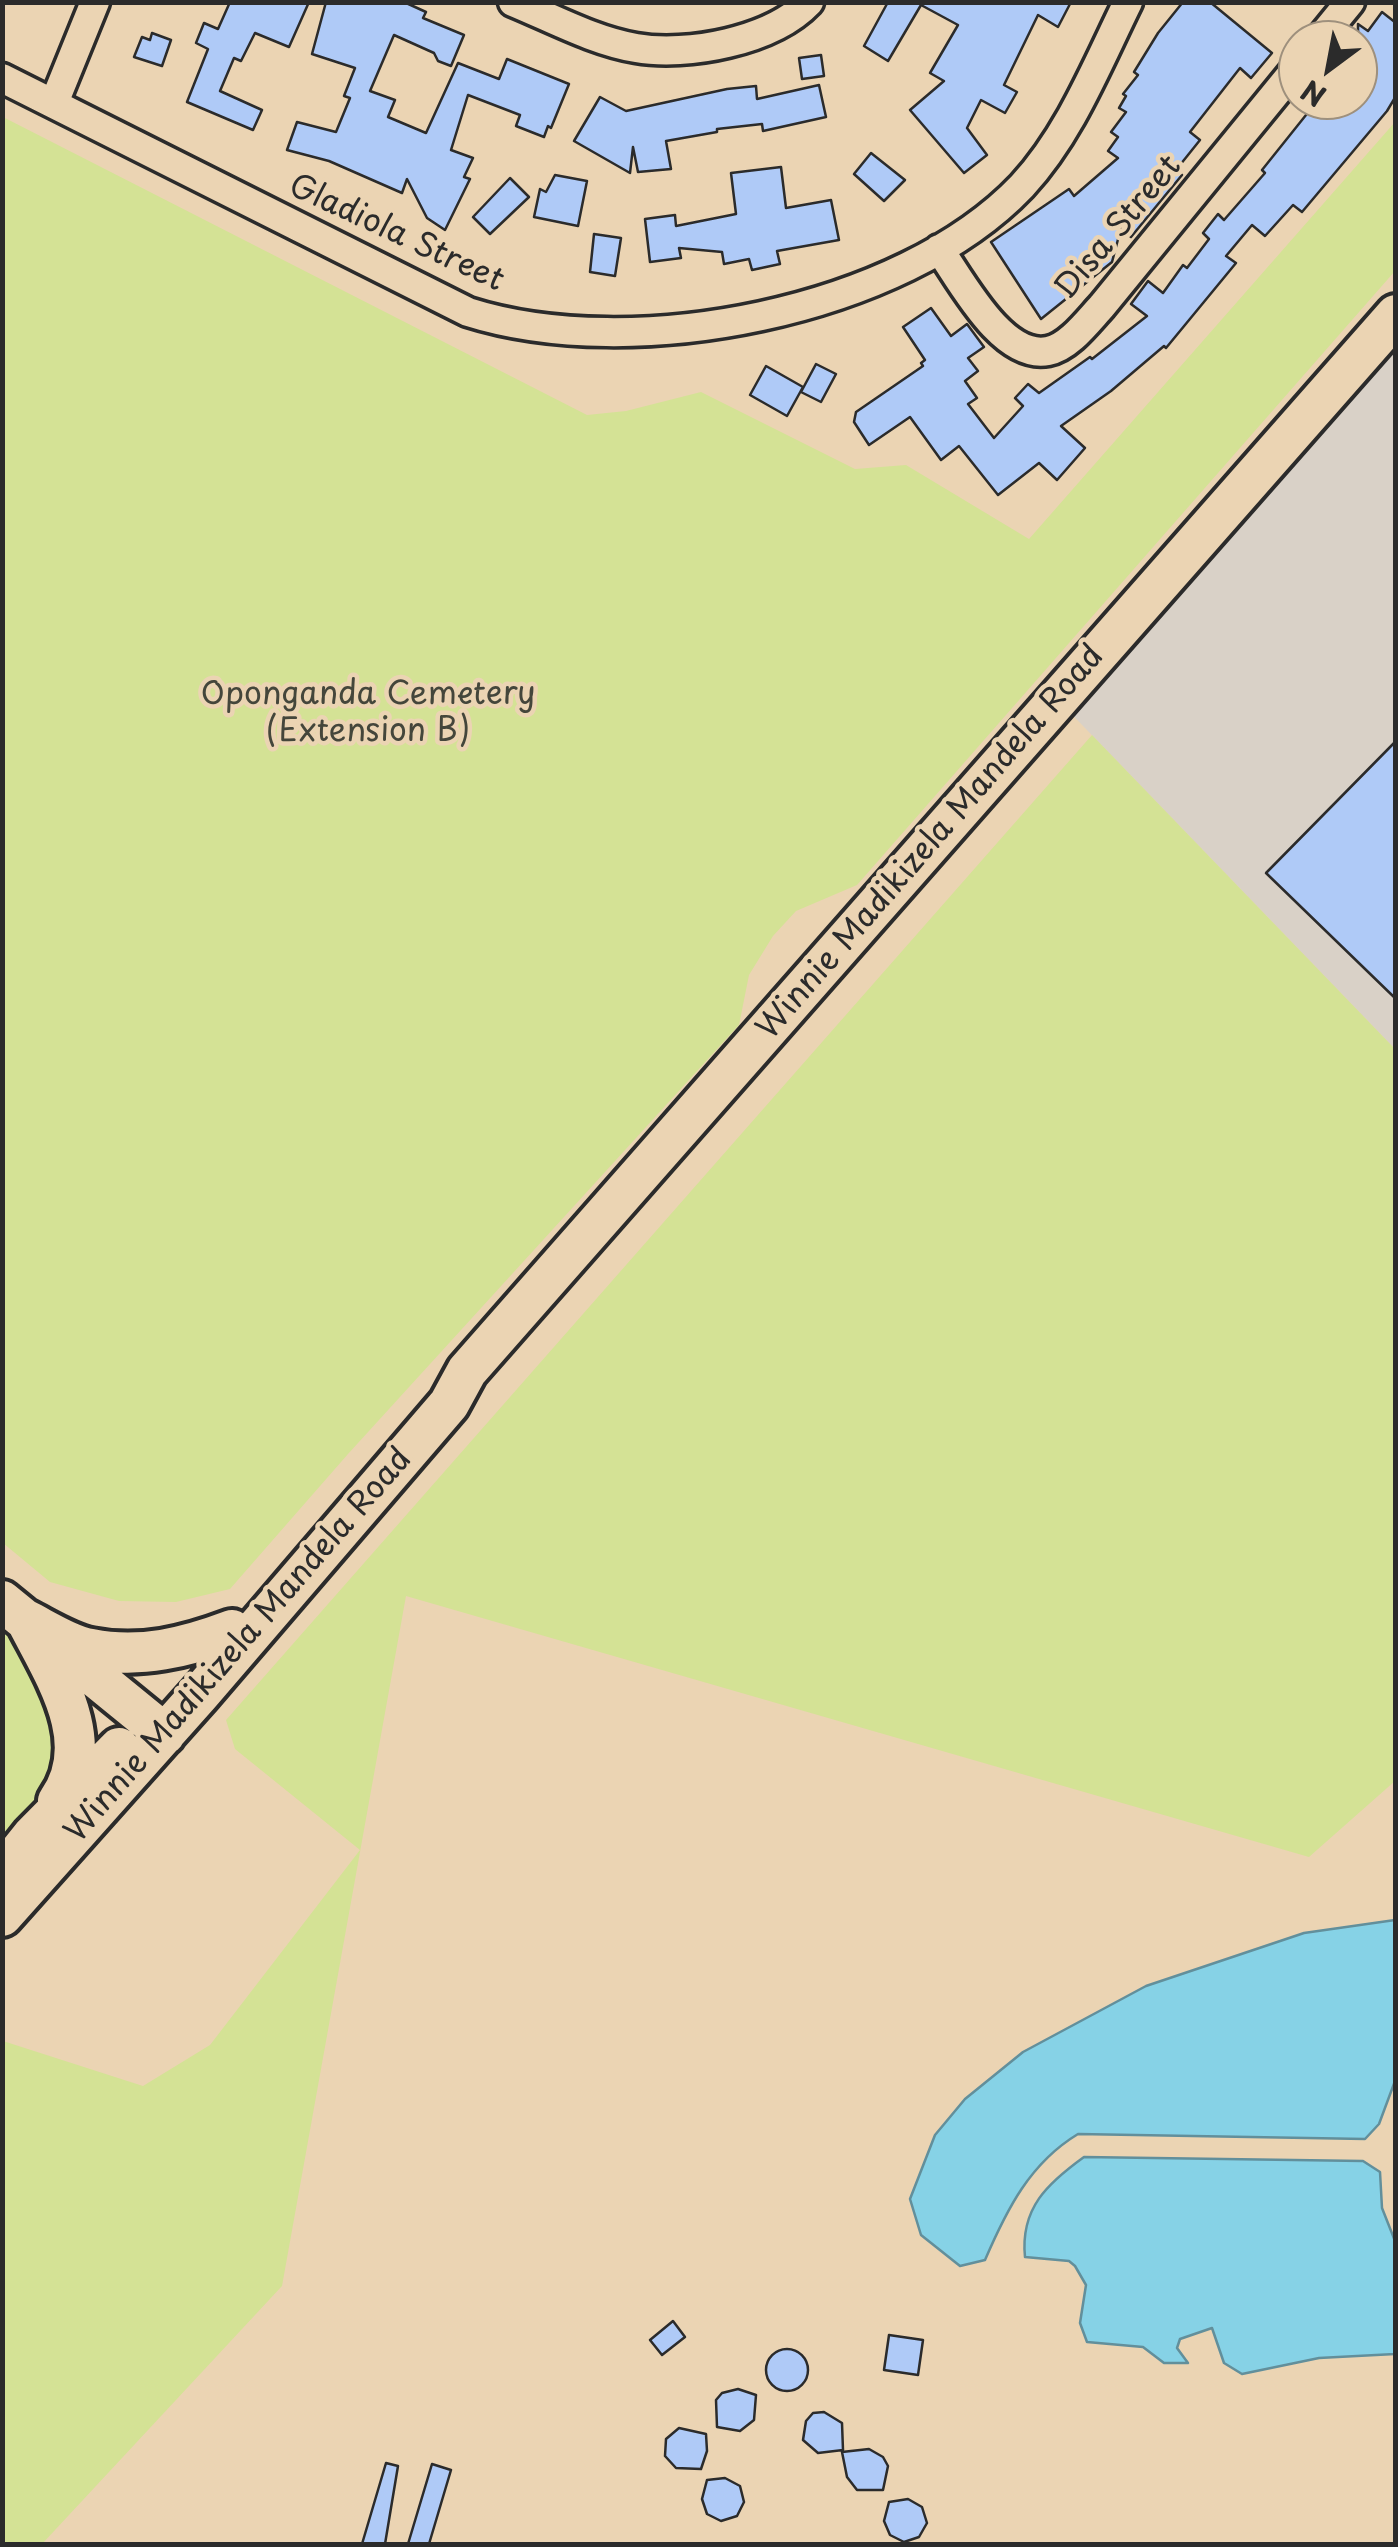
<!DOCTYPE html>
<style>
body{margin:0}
#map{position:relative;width:1398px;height:2547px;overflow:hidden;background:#ebd4b3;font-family:"Playpen Sans",sans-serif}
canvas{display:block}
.frame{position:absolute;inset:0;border:5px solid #2b2b2b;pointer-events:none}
.north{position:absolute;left:1278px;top:20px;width:100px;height:100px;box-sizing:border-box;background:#ebd4b3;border:2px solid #9e907d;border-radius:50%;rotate:212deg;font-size:28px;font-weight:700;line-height:40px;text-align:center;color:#2b2b2b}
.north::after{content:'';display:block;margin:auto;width:35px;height:45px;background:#2b2b2b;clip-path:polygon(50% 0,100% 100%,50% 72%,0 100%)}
</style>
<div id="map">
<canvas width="1398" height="2547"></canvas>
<div class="frame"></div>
<div class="north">N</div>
</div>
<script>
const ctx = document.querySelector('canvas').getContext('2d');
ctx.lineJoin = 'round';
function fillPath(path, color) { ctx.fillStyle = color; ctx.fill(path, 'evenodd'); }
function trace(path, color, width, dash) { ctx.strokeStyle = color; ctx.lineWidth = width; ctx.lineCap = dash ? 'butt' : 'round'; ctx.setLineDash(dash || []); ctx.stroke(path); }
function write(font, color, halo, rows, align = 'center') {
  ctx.font = font + ' "Playpen Sans",sans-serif'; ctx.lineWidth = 9; ctx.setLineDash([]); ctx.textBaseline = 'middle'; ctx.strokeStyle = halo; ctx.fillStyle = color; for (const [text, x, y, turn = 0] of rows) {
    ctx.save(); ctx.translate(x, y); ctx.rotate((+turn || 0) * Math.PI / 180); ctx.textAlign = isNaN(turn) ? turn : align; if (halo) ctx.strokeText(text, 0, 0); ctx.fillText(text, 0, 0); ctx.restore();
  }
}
const built = new Path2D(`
 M 1395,313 L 1395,1049 L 1057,699 Z`);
const green = new Path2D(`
 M 3,117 L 587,415 L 626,411 L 701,392 L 855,469 L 906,465 L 1029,539 L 1395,122 L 1395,271 L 857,885 L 796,911 L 773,936 L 749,975 L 739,1025 L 348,1454 L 230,1589 L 176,1602 L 119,1601 L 50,1582 L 3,1543 Z
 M 1092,735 L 1395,1049 L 1395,1781 L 1309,1857 L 406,1596 L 282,2286 L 42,2544 L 3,2544 L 3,2041 L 143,2086 L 210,2045 L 360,1850 L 235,1749 L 226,1720 Z
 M 2,1628 L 19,1648 L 54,1713 L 56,1766 L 45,1798 L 2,1852 Z`);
const water = new Path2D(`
 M 1395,1920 L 1395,2081 L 1379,2124 L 1365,2139 L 1078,2134 C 1030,2163 1007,2209 985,2260 L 960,2266 L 921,2235 L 910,2199 L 935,2135 L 965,2099 L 1023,2052 L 1146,1986 L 1304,1933 Z
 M 1084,2157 L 1363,2161 L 1380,2172 L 1382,2208 L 1395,2241 L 1395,2354 L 1319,2358 L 1242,2374 L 1224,2363 L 1212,2328 L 1180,2339 L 1177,2348 L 1188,2363 L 1164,2363 L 1143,2347 L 1087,2342 L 1080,2323 L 1086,2285 L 1075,2266 L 1069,2261 L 1025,2257 C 1020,2208 1048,2183 1084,2157 Z`);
const building = new Path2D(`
 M 230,2 L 309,2 L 289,47 L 255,33 L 241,61 L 234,58 L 220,91 L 262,110 L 253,130 L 187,102 L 208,49 L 196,43 L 204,23 L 218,29 Z
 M 326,2 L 404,2 L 426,12 L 423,18 L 464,35 L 451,66 L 438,61 L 434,53 L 394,35 L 370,91 L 395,100 L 388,117 L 426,133 L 458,63 L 499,79 L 507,59 L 569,84 L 551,128 L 548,126 L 544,137 L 516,126 L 520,115 L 468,95 L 451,150 L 473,158 L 464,177 L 470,179 L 445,230 L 427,218 L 407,179 L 402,193 L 329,161 L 287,150 L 297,122 L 336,132 L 350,98 L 344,96 L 355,68 L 312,54 Z
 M 888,2 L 1071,2 L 1058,27 L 1038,15 L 1004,85 L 1017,92 L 1005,113 L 981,100 L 967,128 L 987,155 L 964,173 L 910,110 L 944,81 L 930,73 L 958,25 L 921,5 L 888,61 L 864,46 Z
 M 1183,2 L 1210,2 L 1272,53 L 1251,78 L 1240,68 L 1190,132 L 1200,140 L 1176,170 L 1182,175 L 1131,237 L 1121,228 L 1112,262 L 1041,319 L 991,242 L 1069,189 L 1074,196 L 1118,158 L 1108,151 L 1118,137 L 1111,132 L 1126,112 L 1119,108 L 1126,96 L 1123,94 L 1138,75 L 1134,72 L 1158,33 Z
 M 1382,12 L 1396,23 L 1396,96 L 1387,111 L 1302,212 L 1293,205 L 1265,236 L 1252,225 L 1226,256 L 1236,263 L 1166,348 L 1164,346 L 1111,391 L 1061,426 L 1085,448 L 1057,480 L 1039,463 L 998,495 L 959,446 L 941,460 L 910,417 L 869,445 L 854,422 L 856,412 L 923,366 L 921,363 L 925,360 L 903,327 L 931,308 L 951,336 L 967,324 L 984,347 L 968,358 L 978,371 L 965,381 L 977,398 L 968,404 L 994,438 L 1023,406 L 1015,398 L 1028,384 L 1039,393 L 1090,357 L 1092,359 L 1147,316 L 1131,304 L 1148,281 L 1163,293 L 1183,265 L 1187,268 L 1209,239 L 1203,233 L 1218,214 L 1224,220 L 1265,173 L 1262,170 L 1318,100 L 1358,100 L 1358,24 L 1368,31 Z
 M 152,33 L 171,40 L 162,66 L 134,57 L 142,37 L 150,40 Z
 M 821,55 L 824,76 L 802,79 L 799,58 Z
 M 819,85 L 826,117 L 763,131 L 762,124 L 717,129 L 717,132 L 666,141 L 671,169 L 638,172 L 633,147 L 630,173 L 574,141 L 600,97 L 626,111 L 727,89 L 756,86 L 757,99 Z
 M 871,153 L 905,180 L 884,201 L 854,174 Z
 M 781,167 L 786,208 L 831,200 L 839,240 L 777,251 L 780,264 L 752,270 L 749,259 L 724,264 L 722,252 L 679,248 L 681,258 L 650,262 L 645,219 L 675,215 L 676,226 L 736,214 L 731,173 Z
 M 555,175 L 587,181 L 578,226 L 534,217 L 540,189 L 546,192 Z
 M 510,178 L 529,197 L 490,234 L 473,217 Z
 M 594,234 L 621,238 L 615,276 L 590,272 Z
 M 816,364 L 836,374 L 821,402 L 801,392 Z
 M 766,366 L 803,387 L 787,416 L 750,395 Z
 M 1396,741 L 1396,999 L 1266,873 Z
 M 673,2321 L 685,2337 L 662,2355 L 650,2340 Z
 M 889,2335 L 923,2340 L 918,2375 L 884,2370 Z
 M766 2370a21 21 0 1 1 42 0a21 21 0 1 1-42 0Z
 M 738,2389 L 756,2395 L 754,2420 L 740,2431 L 717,2427 L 716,2400 L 722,2393 Z
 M 824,2412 L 842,2423 L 843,2450 L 818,2453 L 803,2440 L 806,2421 L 813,2413 Z
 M 679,2428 L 706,2434 L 707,2451 L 701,2469 L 676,2468 L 665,2456 L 666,2439 Z
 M 869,2449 L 883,2457 L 888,2466 L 883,2490 L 857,2490 L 847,2477 L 842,2452 Z
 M 386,2463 L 398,2466 L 385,2544 L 362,2544 Z
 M 432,2464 L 451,2470 L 429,2544 L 408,2544 Z
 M 725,2478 L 740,2486 L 744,2502 L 737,2516 L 721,2521 L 707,2514 L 702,2499 L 707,2480 Z
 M 908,2499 L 922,2507 L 927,2523 L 919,2537 L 904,2542 L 890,2535 L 884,2521 L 889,2502 Z`);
const street = new Path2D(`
 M 513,2 C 552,18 594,41 636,48 C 687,57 772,41 809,2
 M 1319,40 L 1350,2
 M 2,78 L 468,312 C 632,364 901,313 1022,186 C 1070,134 1097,65 1128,2
 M 54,103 L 95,2
 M 939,249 C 961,280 1002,360 1048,351 C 1069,347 1088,321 1102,306 L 1298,66`);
const secondary = new Path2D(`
 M 2,1601 L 165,1734
 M 26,1620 C 54,1675 100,1742 58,1801
 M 26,1620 C 46,1630 69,1645 91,1649 C 140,1659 187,1647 232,1630
 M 2,1874 L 33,1835 L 119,1748
 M 2,1916 L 200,1694 L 449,1404 L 467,1371 L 1396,315`);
const streetNames = [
 ["Disa Street",1119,228,-50],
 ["Gladiola Street",396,234,25],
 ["Winnie Madikizela Mandela Road",931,843,-49],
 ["Winnie Madikizela Mandela Road",239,1646,-49]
];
const parkNames = [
 ["Oponganda Cemetery",368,695],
 ["(Extension B)",368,732]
];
fillPath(built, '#d9d1c7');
fillPath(green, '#d4e295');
fillPath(water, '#86d2e6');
trace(water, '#628f9b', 2.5);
fillPath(building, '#afcaf7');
trace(building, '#2b2b2b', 2.5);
trace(street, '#2b2b2b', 35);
trace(secondary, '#2b2b2b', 48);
trace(street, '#ebd4b3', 28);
trace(secondary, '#ebd4b3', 40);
write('32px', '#2b2b2b', '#ebd4b3', streetNames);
write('32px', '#44463b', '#ebd4b3', parkNames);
</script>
